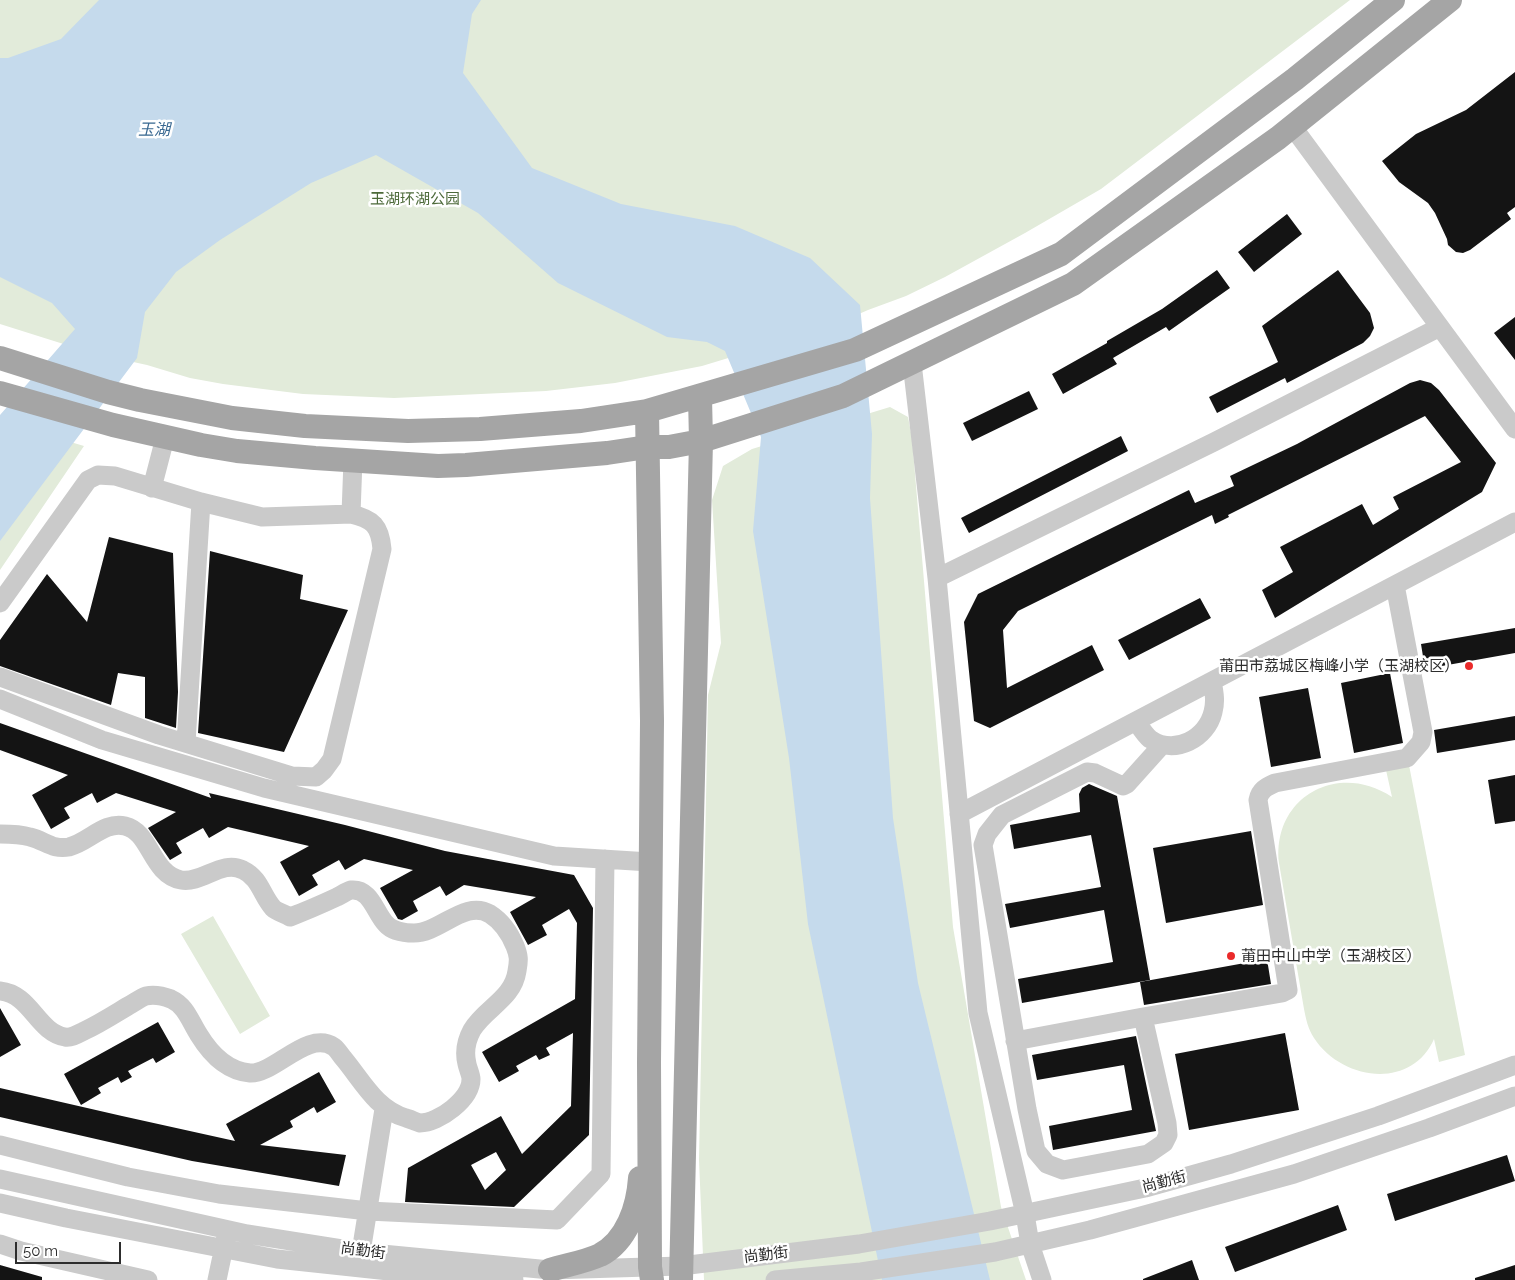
<!DOCTYPE html>
<meta charset="utf-8">
<style>
body{margin:0}
#map{position:relative;width:1515px;height:1280px;overflow:hidden;background:#fff;font-family:Raleway,sans-serif}
canvas{display:block}
.scale{position:absolute;left:15px;top:1242px;width:106px;height:22px;box-sizing:border-box;border:2px solid #2d2d2d;border-top:0;padding-left:6px;font-size:15px;line-height:18px;white-space:nowrap;color:#2d2d2d;-webkit-text-stroke:4px #fff;paint-order:stroke}
</style>
<div id="map">
<canvas width="1515" height="1280"></canvas>
<div class="scale">50 m</div>
</div>
<script>
const ctx = document.querySelector('canvas').getContext('2d');
ctx.lineJoin = 'round';
function fillPath(path, color) { ctx.fillStyle = color; ctx.fill(path, 'evenodd'); }
function trace(path, color, width, dash) { ctx.strokeStyle = color; ctx.lineWidth = width; ctx.lineCap = dash ? 'butt' : 'round'; ctx.setLineDash(dash || []); ctx.stroke(path); }
function write(font, color, halo, rows, align = 'center') {
  ctx.font = font + ' Raleway,"Noto Sans SC",sans-serif'; ctx.lineWidth = 5; ctx.setLineDash([]); ctx.textBaseline = 'middle'; ctx.strokeStyle = halo; ctx.fillStyle = color; for (const [text, x, y, turn = 0] of rows) {
    ctx.save(); ctx.translate(x, y); ctx.rotate((+turn || 0) * Math.PI / 180); ctx.textAlign = isNaN(turn) ? turn : align; if (halo) ctx.strokeText(text, 0, 0); ctx.fillText(text, 0, 0); ctx.restore();
  }
}
const green = new Path2D(`
 M 0,0 L 1350,0 L 1101,189 L 1025,233 L 945,277 L 906,296 L 868,310 L 827,328 L 702,366 L 615,383 L 546,391 L 394,398 L 303,394 L 223,384 L 190,378 L 147,365 L 92,353 L 0,324 Z
 M 890,407 L 908,417 L 912,438 L 953,927 L 1001,1207 L 1026,1280 L 704,1280 L 699,1160 L 708,695 L 721,643 L 712,500 L 723,466 L 752,449 Z
 M 0,421 L 84,446 L 0,570 Z
 M 1409,765 L 1465,1055 L 1439,1062 L 1434,1039 C 1411,1091 1341,1080 1314,1038 C 1308,1029 1306,1019 1304,1009 L 1279,863 C 1272,797 1338,761 1392,797 L 1386,770 Z
 M 213,916 L 270,1016 L 240,1034 L 181,934 Z`);
const water = new Path2D(`
 M 99,0 L 481,0 L 472,14 L 463,73 L 532,168 L 621,204 L 735,226 L 810,258 L 860,305 L 872,434 L 870,498 L 893,818 L 918,983 L 990,1280 L 882,1280 L 808,924 L 789,758 L 753,531 L 761,437 L 725,351 L 707,342 L 667,337 L 558,283 L 478,213 L 376,155 L 311,183 L 220,240 L 176,272 L 145,312 L 137,358 L 0,541 L 0,415 L 75,329 L 52,303 L 0,277 L 0,58 L 8,58 L 61,39 Z`);
const building = new Path2D(`
 M 1515,72 L 1515,207 L 1507,213 L 1511,219 L 1470,250 L 1463,253 L 1456,252 L 1448,245 L 1447,239 L 1435,213 L 1428,203 L 1399,182 L 1382,161 L 1416,134 L 1466,110 Z
 M 1287,214 L 1302,234 L 1254,272 L 1238,252 Z
 M 1217,270 L 1230,288 L 1169,331 L 1166,327 L 1113,358 L 1117,364 L 1063,394 L 1052,374 L 1107,343 L 1107,341 L 1162,309 Z
 M 1338,270 L 1370,313 L 1374,328 L 1370,336 L 1363,343 L 1287,383 L 1285,378 L 1217,413 L 1209,397 L 1278,362 L 1262,326 Z
 M 1515,317 L 1515,360 L 1494,333 Z
 M 1420,380 L 1431,383 L 1439,390 L 1496,463 L 1482,492 L 1275,618 L 1262,590 L 1293,572 L 1280,547 L 1362,504 L 1373,525 L 1399,509 L 1393,497 L 1461,462 L 1425,416 L 1228,515 L 1229,517 L 1215,524 L 1212,515 L 1018,611 L 1003,630 L 1007,688 L 1092,645 L 1104,670 L 990,728 L 974,721 L 964,622 L 978,594 L 1189,490 L 1195,503 L 1234,486 L 1230,476 L 1297,444 L 1410,383 Z
 M 1029,391 L 1038,409 L 972,441 L 963,423 Z
 M 1121,436 L 1128,451 L 969,533 L 961,518 Z
 M 109,537 L 173,553 L 178,692 L 176,728 L 145,718 L 145,677 L 118,673 L 111,705 L 0,666 L 0,640 L 47,574 L 87,622 Z
 M 210,551 L 303,575 L 300,599 L 348,610 L 284,752 L 198,733 Z
 M 1200,598 L 1211,618 L 1129,660 L 1118,640 Z
 M 1515,628 L 1515,653 L 1425,669 L 1421,644 Z
 M 1390,673 L 1403,743 L 1354,753 L 1341,683 Z
 M 1308,688 L 1321,758 L 1271,767 L 1259,697 Z
 M 1515,716 L 1515,740 L 1437,753 L 1434,730 Z
 M 0,723 L 211,798 L 209,793 L 345,825 L 445,851 L 574,875 L 593,908 L 589,1135 L 514,1207 L 405,1202 L 408,1168 L 501,1116 L 522,1154 L 571,1106 L 573,1033 L 546,1048 L 550,1055 L 539,1060 L 536,1055 L 516,1066 L 519,1071 L 499,1082 L 482,1052 L 575,999 L 577,923 L 569,909 L 542,925 L 547,935 L 528,945 L 510,912 L 536,897 L 464,885 L 446,896 L 440,886 L 413,901 L 418,911 L 402,920 L 398,919 L 380,888 L 413,870 L 364,859 L 345,870 L 339,860 L 312,875 L 318,885 L 299,896 L 280,862 L 309,846 L 228,827 L 209,838 L 203,828 L 176,843 L 182,853 L 170,860 L 148,828 L 176,812 L 116,793 L 97,803 L 92,793 L 64,808 L 70,818 L 51,829 L 32,795 L 68,775 L 0,750 ZM 496,1152 L 506,1170 L 485,1190 L 471,1165 Z
 M 1515,775 L 1515,821 L 1495,824 L 1488,780 Z
 M 1089,784 L 1117,796 L 1150,980 L 1022,1003 L 1018,979 L 1113,962 L 1104,910 L 1010,928 L 1005,904 L 1101,887 L 1091,835 L 1014,849 L 1010,825 L 1080,812 L 1079,794 L 1082,788 Z
 M 1251,831 L 1263,905 L 1166,923 L 1153,848 Z
 M 1267,959 L 1271,984 L 1144,1005 L 1140,982 Z
 M 0,1008 L 21,1045 L 0,1057 Z
 M 158,1022 L 175,1052 L 156,1063 L 153,1058 L 128,1071 L 132,1077 L 121,1083 L 118,1077 L 98,1088 L 101,1093 L 81,1105 L 64,1074 Z
 M 1285,1033 L 1299,1110 L 1189,1130 L 1175,1054 Z
 M 1136,1036 L 1156,1131 L 1053,1150 L 1049,1126 L 1132,1110 L 1124,1065 L 1037,1080 L 1032,1055 Z
 M 319,1072 L 336,1102 L 317,1113 L 314,1107 L 290,1121 L 293,1127 L 260,1145 L 346,1155 L 339,1186 L 192,1161 L 0,1117 L 0,1088 L 122,1116 L 235,1141 L 226,1124 Z
 M 1507,1155 L 1515,1181 L 1395,1221 L 1387,1194 Z
 M 1338,1205 L 1347,1230 L 1235,1272 L 1225,1247 Z
 M 1192,1260 L 1199,1280 L 1143,1280 L 1143,1279 Z
 M 0,1265 L 42,1277 L 42,1280 L 0,1280 Z
 M 1515,1265 L 1515,1280 L 1475,1280 L 1475,1278 Z`);
const minor = new Path2D(`
 M 1292,126 L 1515,429
 M 912,363 L 937,578 L 978,1013 L 1025,1214 L 1030,1244 L 1042,1280
 M 152,488 L 165,438
 M 351,514 L 353,460
 M 937,578 L 1214,442 L 1440,327
 M 0,603 L 88,480 L 98,475 L 115,476 L 201,502 L 262,517 L 351,514 C 373,519 380,526 382,549 L 332,759 L 324,770 L 316,777 L 292,776 L 159,735 L 0,677
 M 0,699 L 102,740 L 264,788 L 554,856 L 650,862
 M 1136,721 C 1140,727 1145,735 1150,739 C 1175,756 1207,738 1213,712 C 1216,701 1214,692 1212,681
 M 186,743 L 201,502
 M 959,814 L 1515,522
 M 0,834 C 10,834 20,834 30,837 C 46,841 52,850 69,847 C 89,842 104,821 125,826 C 151,832 151,874 181,880 C 202,884 222,859 243,870 C 260,878 262,896 273,908 C 277,912 285,914 290,917 C 306,911 322,904 337,897 C 341,895 347,891 351,890 C 371,888 375,913 386,924 C 392,931 405,933 414,933 C 440,933 465,899 490,914 C 501,921 510,934 515,946 C 519,956 519,960 517,971 C 513,999 485,1008 472,1030 C 466,1041 464,1052 467,1064 C 468,1069 471,1075 471,1079 C 471,1099 439,1123 420,1123 C 416,1122 410,1119 406,1118 C 376,1109 363,1082 344,1059 C 341,1056 338,1050 334,1047 C 308,1029 275,1074 250,1073 C 227,1071 210,1053 199,1035 C 190,1021 186,1006 171,999 C 163,996 155,994 146,996 C 140,998 134,1003 128,1006 C 113,1015 99,1024 84,1031 C 78,1034 72,1038 65,1037 C 37,1032 31,994 0,991
 M 1143,1017 L 1282,993 L 1288,990 L 1258,800 C 1260,790 1266,787 1275,783 L 1407,758 L 1421,742 L 1423,732 L 1395,585
 M 1015,1041 L 1143,1017 L 1167,1123 L 1168,1135 L 1164,1143 L 1148,1154 L 1063,1170 L 1047,1164 L 1036,1151 L 1027,1109 L 983,845 L 987,834 L 1002,815 L 1087,772 L 1095,773 L 1123,786 L 1127,784 L 1162,745
 M 0,1145 L 128,1177 L 219,1194 L 368,1211 L 557,1220 L 601,1174 L 605,859
 M 0,1179 L 247,1234 L 361,1252 L 550,1270 L 681,1266 L 859,1244 L 990,1221 L 1145,1188 L 1231,1164 L 1378,1116 L 1515,1065
 M 0,1203 L 66,1218 L 277,1259 L 435,1276 L 514,1280
 M 0,1244 L 21,1251 L 148,1280
 M 361,1252 L 384,1109
 M 217,1280 L 226,1237
 M 775,1280 L 861,1272 L 995,1252 L 1090,1230 L 1294,1174 L 1429,1128 L 1515,1096`);
const major = new Path2D(`
 M 0,358 L 108,392 L 140,400 L 232,418 L 305,426 L 408,431 L 480,429 L 581,421 L 647,411 L 855,350 L 1061,254 L 1295,79 L 1393,0
 M 0,393 L 113,425 L 201,445 L 237,451 L 315,458 L 438,466 L 466,465 L 607,453 L 647,447 L 669,447 L 701,441 L 843,396 L 1073,284 L 1278,138 L 1450,0
 M 647,411 L 652,721 L 649,1062 L 650,1267 L 652,1280
 M 550,1270 C 566,1265 585,1262 600,1255 C 627,1241 638,1207 640,1178
 M 681,1280 L 701,441 L 700,397`);
const markers = [
 [1469,666,5,"#ea2a2a"],
 [1231,956,5,"#ea2a2a"]
];
const parkNames = [
 ["玉湖环湖公园",415,199]
];
const poiNames = [
 ["莆田市荔城区梅峰小学（玉湖校区）",1459,666],
 ["莆田中山中学（玉湖校区）",1241,956,"left"]
];
const streetNames = [
 ["尚勤街",1164,1182,-15],
 ["尚勤街",363,1251,7],
 ["尚勤街",766,1255,-7]
];
const waterNames = [
 ["玉湖",154,130]
];
fillPath(green, '#e2ebda');
fillPath(water, '#c5daec');
fillPath(building, '#141414');
trace(minor, '#cacaca', 19);
trace(major, '#a5a5a5', 24);
for (const [x, y, r, color] of markers) { const dot = new Path2D(); dot.arc(x, y, r, 0, 2 * Math.PI); ctx.fillStyle = color; ctx.fill(dot); trace(dot, '#fff', 2); }
write('15px', '#4d6a3a', '#fff', parkNames);
write('15px', '#2d2d2d', '#fff', poiNames, 'right');
write('15px', '#2d2d2d', '#fff', streetNames);
write('italic 16px', '#396891', '#fff', waterNames);
</script>
